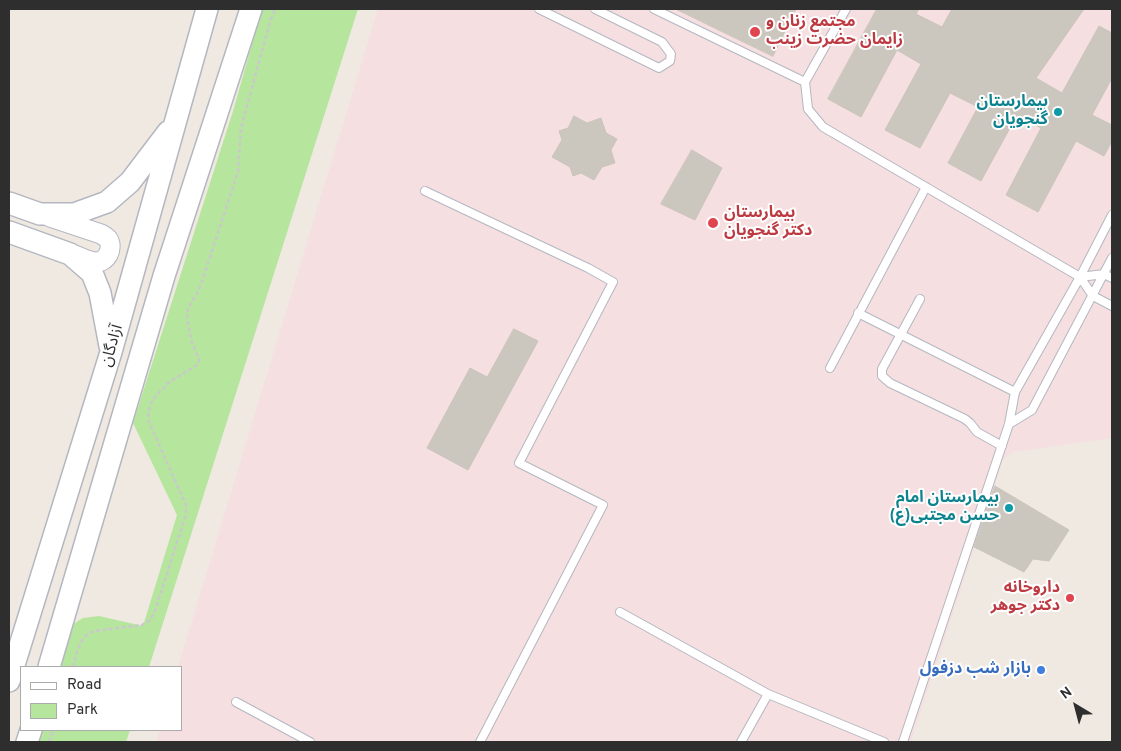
<!DOCTYPE html>
<meta charset="utf-8">
<style>
body{margin:0}
#map{position:relative;width:1121px;height:751px;overflow:hidden;background:#efe9e1;font-family:Overpass,sans-serif}
canvas{display:block}
.frame{position:absolute;inset:0;border:10px solid #2e2e2e;pointer-events:none}
.legend{position:absolute;left:20px;top:666px;width:162px;height:65px;box-sizing:border-box;background:#fff;border:1px solid #ababab;margin:0;padding:6px 9px;list-style:none;font-size:15px;color:#2e2e2e}
.legend li{display:flex;align-items:center;gap:10px;height:25px}
.legend b{width:25px;border:1px solid #ababab}
.north{position:absolute;left:1051px;top:681px;width:50px;height:50px;-webkit-text-stroke:4px #fff;paint-order:stroke;rotate:323deg;font-size:14px;font-weight:700;line-height:20px;text-align:center;color:#2e2e2e}
.north::after{content:'';display:block;margin:auto;width:18px;height:22px;background:#2e2e2e;clip-path:polygon(50% 0,100% 100%,50% 72%,0 100%)}
</style>
<div id="map">
<canvas width="1121" height="751"></canvas>
<div class="frame"></div>
<ul class="legend">
<li><b style="height:6px;background:#fff"></b>Road</li>
<li><b style="height:14px;background:#b6e59e"></b>Park</li>
</ul>
<div class="north">N</div>
</div>
<script>
const ctx = document.querySelector('canvas').getContext('2d');
ctx.lineJoin = 'round';
function fillPath(path, color) { ctx.fillStyle = color; ctx.fill(path, 'evenodd'); }
function trace(path, color, width, dash) { ctx.strokeStyle = color; ctx.lineWidth = width; ctx.lineCap = dash ? 'butt' : 'round'; ctx.setLineDash(dash || []); ctx.stroke(path); }
function write(font, color, halo, rows, align = 'center') {
  ctx.font = font + ' Overpass,"Noto Sans Arabic",sans-serif'; ctx.lineWidth = 4; ctx.setLineDash([]); ctx.textBaseline = 'middle'; ctx.strokeStyle = halo; ctx.fillStyle = color; for (const [text, x, y, turn = 0] of rows) {
    ctx.save(); ctx.translate(x, y); ctx.rotate((+turn || 0) * Math.PI / 180); ctx.textAlign = isNaN(turn) ? turn : align; if (halo) ctx.strokeText(text, 0, 0); ctx.fillText(text, 0, 0); ctx.restore();
  }
}
const medical = new Path2D(`
 M 378,9 L 1112,9 L 1112,438 L 1012,452 L 1003,460 L 911,742 L 156,742 L 160,730 L 181,730 L 181,667 L 178,667 Z`);
const green = new Path2D(`
 M 262,9 L 358,9 L 149,667 L 60,667 L 73,624 L 83,618 L 99,616 L 143,626 L 177,515 L 133,423 L 233,111 Z
 M 42,730 L 130,730 L 126,742 L 38,742 Z`);
const building = new Path2D(`
 M 676,9 L 796,9 L 773,56 Z
 M 877,9 L 919,9 L 916,14 L 942,27 L 952,9 L 1084,9 L 1036,78 L 1062,93 L 1099,26 L 1112,33 L 1112,78 L 1092,115 L 1112,125 L 1112,141 L 1104,156 L 1076,141 L 1038,212 L 1006,195 L 1041,128 L 1017,115 L 981,181 L 948,163 L 978,107 L 950,93 L 920,148 L 885,130 L 921,64 L 897,50 L 861,117 L 828,99 Z
 M 574,116 L 587,123 L 601,118 L 606,133 L 617,139 L 611,150 L 615,163 L 602,167 L 594,180 L 581,173 L 573,176 L 570,167 L 552,157 L 562,140 L 559,131 L 568,128 Z
 M 692,150 L 722,168 L 695,220 L 661,204 Z
 M 514,329 L 538,341 L 468,470 L 427,448 L 470,368 L 487,377 Z
 M 995,486 L 1069,530 L 1049,561 L 1033,559 L 1024,572 L 974,547 Z`);
const path = new Path2D(`
 M 73,667 C 77,653 79,636 94,631 L 142,625 L 150,620 L 155,611 L 186,514 L 186,505 L 149,422 L 148,412 L 153,399 L 168,383 L 197,365 L 199,360 L 192,342 L 187,319 L 188,308 L 199,290 L 238,172 L 241,128 L 270,22 L 275,9
 M 49,742 L 53,730`);
const service = new Path2D(`
 M 539,9 L 659,68 L 670,61 L 671,54 L 662,42 L 595,9
 M 654,9 L 805,82
 M 846,9 L 805,82 L 808,109 L 823,127 L 1080,277 L 1093,296 L 1112,306
 M 425,191 L 588,268 L 613,282 L 519,463 L 603,505 L 480,742
 M 1080,277 L 1104,274 L 1112,278
 M 920,299 L 882,369 L 882,376 L 890,383 L 965,419 L 970,423 L 977,432 L 1002,446
 M 858,313 L 1015,392
 M 830,368 L 926,187
 M 1009,424 L 1032,410 L 1112,258
 M 620,612 L 768,694 L 884,742
 M 236,702 L 310,742
 M 741,742 L 768,694
 M 903,742 L 1009,424 L 1015,392 L 1080,277 L 1112,215`);
const tertiary = new Path2D(`
 M 50,217 L 101,234 C 103,235 106,237 108,239 C 114,248 107,263 95,262 C 87,261 79,256 71,254`);
const secondary = new Path2D(`
 M 9,203 L 40,214 L 74,214 L 107,202 L 130,182 L 168,132
 M 9,232 L 70,254 L 92,273 L 100,293 L 110,346
 M 49,667 L 164,276 L 251,9
 M 9,681 L 111,352 L 207,9
 M 27,742 L 31,730`);
const markers = [
 [755,32,6,"#e0444e"],
 [1058,112,5,"#0f9aa8"],
 [713,223,6,"#e0444e"],
 [1009,508,5,"#0f9aa8"],
 [1070,598,5,"#e0444e"],
 [1041,670,5,"#3f7fe0"]
];
const healthNames = [
 ["مجتمع زنان و",766,23],
 ["زایمان حضرت زینب",766,41],
 ["بیمارستان",724,214],
 ["دکتر گنجویان",724,232],
 ["داروخانه",1060,589,"right"],
 ["دکتر جوهر",1060,607,"right"]
];
const cultureNames = [
 ["بیمارستان",1048,103],
 ["گنجویان",1048,121],
 ["بیمارستان امام",999,499],
 ["حسن مجتبی(ع)",999,517]
];
const streetNames = [
 ["آزادگان",113,346,-74]
];
const shopNames = [
 ["بازار شب دزفول",1031,670]
];
fillPath(medical, '#f5dfe0');
fillPath(green, '#b6e59e');
fillPath(building, '#cbc7bf');
trace(building, '#cbc5ba', 1);
trace(service, '#b4b7c1', 10);
trace(tertiary, '#b4b7c1', 21);
trace(secondary, '#b4b7c1', 24);
trace(path, '#c9c9c9', 2.5, [4, 2.5]);
trace(service, '#fff', 8);
trace(tertiary, '#fff', 19);
trace(secondary, '#fff', 21);
for (const [x, y, r, color] of markers) { const dot = new Path2D(); dot.arc(x, y, r, 0, 2 * Math.PI); ctx.fillStyle = color; ctx.fill(dot); trace(dot, '#fff', 2); }
write('bold 16px', '#be3a42', '#fff', healthNames, 'left');
write('bold 16px', '#0d838f', '#fff', cultureNames, 'right');
write('16px', '#2e2e2e', '#fff', streetNames);
write('bold 16px', '#366cbe', '#fff', shopNames, 'right');
</script>
